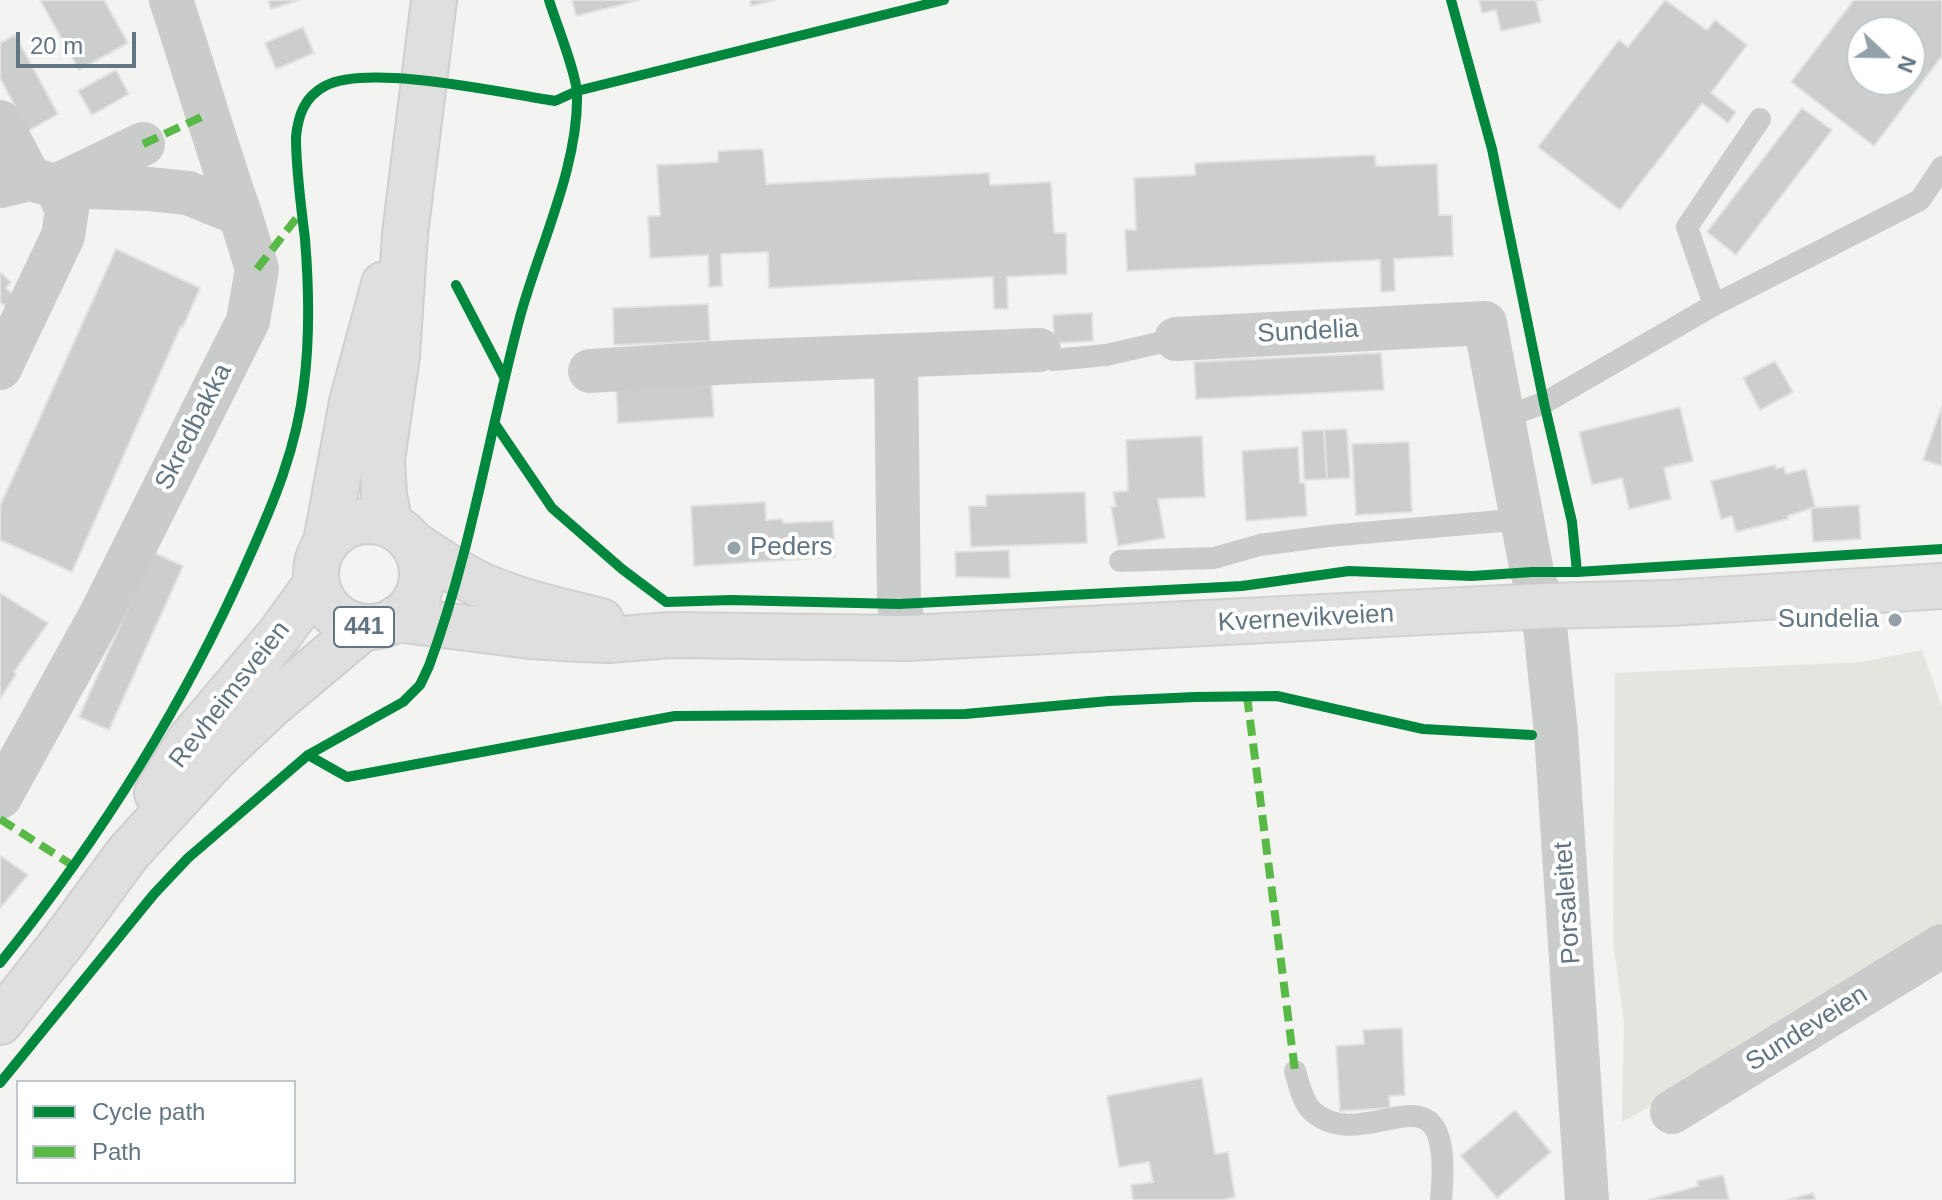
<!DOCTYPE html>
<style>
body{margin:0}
#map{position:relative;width:1942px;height:1200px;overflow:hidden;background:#f3f3f1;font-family:Helvetica,sans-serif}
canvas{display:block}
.legend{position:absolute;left:16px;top:1080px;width:280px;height:104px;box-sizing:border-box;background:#fff;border:2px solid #c0c8cd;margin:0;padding:10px 14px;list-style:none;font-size:24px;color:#627582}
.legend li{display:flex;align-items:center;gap:16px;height:40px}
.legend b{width:40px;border:2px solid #c0c8cd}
.north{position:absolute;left:1846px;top:16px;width:80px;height:80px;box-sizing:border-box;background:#fff;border:2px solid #c0c8cd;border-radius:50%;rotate:112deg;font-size:22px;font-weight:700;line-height:32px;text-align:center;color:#627582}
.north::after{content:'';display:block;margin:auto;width:28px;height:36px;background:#95a1a9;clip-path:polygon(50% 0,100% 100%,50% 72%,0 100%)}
.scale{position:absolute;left:16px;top:32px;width:120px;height:36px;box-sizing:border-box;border:4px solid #627582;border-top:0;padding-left:10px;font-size:24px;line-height:28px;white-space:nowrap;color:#627582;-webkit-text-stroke:6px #fff;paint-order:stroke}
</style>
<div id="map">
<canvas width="1942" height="1200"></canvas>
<ul class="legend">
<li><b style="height:10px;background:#00873e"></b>Cycle path</li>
<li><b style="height:10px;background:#58b947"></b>Path</li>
</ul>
<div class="north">N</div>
<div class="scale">20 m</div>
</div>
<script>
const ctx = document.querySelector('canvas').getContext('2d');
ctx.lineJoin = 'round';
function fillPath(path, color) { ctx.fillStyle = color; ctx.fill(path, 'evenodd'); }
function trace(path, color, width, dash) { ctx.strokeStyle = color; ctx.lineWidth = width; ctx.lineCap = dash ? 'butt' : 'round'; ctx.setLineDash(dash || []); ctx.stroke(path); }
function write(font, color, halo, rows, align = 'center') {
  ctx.font = font + ' Helvetica,sans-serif'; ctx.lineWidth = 8; ctx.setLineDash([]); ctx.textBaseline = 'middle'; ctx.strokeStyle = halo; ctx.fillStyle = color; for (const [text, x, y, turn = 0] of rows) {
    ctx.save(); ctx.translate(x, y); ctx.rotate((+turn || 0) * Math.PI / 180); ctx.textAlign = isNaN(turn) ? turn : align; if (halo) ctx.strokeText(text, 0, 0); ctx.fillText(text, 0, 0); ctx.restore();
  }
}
const green = new Path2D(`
 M 1922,650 L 1942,707 L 1942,944 L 1622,1122 L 1624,1022 L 1613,941 L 1615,673 L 1862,662 Z`);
const building = new Path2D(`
 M 40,0 L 104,0 L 128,43 L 79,70 Z
 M 268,0 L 300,0 L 271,9 Z
 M 572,0 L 640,0 L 576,16 Z
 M 750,0 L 775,0 L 751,6 Z
 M 1479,0 L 1542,0 L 1536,1 L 1541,22 L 1501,31 L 1496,10 L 1482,13 Z
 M 1665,0 L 1707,30 L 1715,20 L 1747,45 L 1711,93 L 1736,112 L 1728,123 L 1702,103 L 1620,210 L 1538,147 L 1619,40 L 1628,47 Z
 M 1854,0 L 1942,0 L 1942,56 L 1874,146 L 1791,82 ZM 1862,32 L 1910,32 L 1910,80 L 1862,80 Z
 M 303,27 L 314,53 L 276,69 L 265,43 Z
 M 15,35 L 58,114 L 28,131 L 0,78 L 0,43 Z
 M 116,70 L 129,94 L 92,115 L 78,91 Z
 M 1802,108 L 1832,130 L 1736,255 L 1707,232 Z
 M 763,149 L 766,184 L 989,173 L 990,185 L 1051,182 L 1054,233 L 1066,233 L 1067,274 L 1007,277 L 1008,309 L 994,309 L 993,277 L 769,288 L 768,252 L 721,254 L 722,286 L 709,287 L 708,255 L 650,258 L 648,216 L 660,216 L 657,165 L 718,162 L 718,151 Z
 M 1375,155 L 1376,166 L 1437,164 L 1439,215 L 1452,215 L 1453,256 L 1394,259 L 1395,291 L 1381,292 L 1380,260 L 1127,271 L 1125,230 L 1136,230 L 1134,178 L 1195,175 L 1195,163 Z
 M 116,249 L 200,288 L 183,327 L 181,326 L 72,572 L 0,540 L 0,506 Z
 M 0,272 L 11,282 L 6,288 L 14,296 L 5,306 L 0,302 Z
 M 708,304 L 710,341 L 614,345 L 613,308 Z
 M 1092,313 L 1093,341 L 1054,343 L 1053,315 Z
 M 1381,353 L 1384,390 L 1196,399 L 1194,362 Z
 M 1775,361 L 1793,392 L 1760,410 L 1743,378 Z
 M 711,380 L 714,417 L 618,423 L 616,386 Z
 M 1942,406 L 1942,466 L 1923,460 Z
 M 1680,407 L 1693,461 L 1664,468 L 1671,499 L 1629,509 L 1622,478 L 1592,485 L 1579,432 Z
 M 1347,429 L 1350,478 L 1327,479 L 1324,430 Z
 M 1324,430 L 1327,479 L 1304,480 L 1302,431 Z
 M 1202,436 L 1205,497 L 1158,499 L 1165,538 L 1118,546 L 1111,507 L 1116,506 L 1113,492 L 1128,491 L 1126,440 Z
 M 1409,442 L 1412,512 L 1356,515 L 1352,444 Z
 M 1298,447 L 1300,483 L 1305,483 L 1307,516 L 1246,521 L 1242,451 Z
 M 1775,465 L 1776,469 L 1784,467 L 1786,474 L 1806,469 L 1815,507 L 1788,516 L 1788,519 L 1736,532 L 1732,516 L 1721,519 L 1711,481 Z
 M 1085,492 L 1087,543 L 971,547 L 969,506 L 986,506 L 986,495 Z
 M 765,502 L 766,520 L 782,519 L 783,523 L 833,521 L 835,557 L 694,566 L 691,506 Z
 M 1859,505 L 1861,539 L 1813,542 L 1811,508 Z
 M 1009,550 L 1010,578 L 956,577 L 955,552 Z
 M 153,552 L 183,566 L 109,730 L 79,717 Z
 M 0,593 L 48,623 L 14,672 L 16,674 L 0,699 Z
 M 1,856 L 28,875 L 0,908 L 0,858 Z
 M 1402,1028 L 1405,1095 L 1389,1096 L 1390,1108 L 1340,1111 L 1336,1046 L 1364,1044 L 1363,1030 Z
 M 1202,1078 L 1215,1154 L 1228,1152 L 1235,1197 L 1223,1200 L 1133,1200 L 1131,1185 L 1153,1182 L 1149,1162 L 1119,1167 L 1107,1096 Z
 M 1515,1110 L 1551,1152 L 1497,1198 L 1461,1156 Z
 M 1723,1175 L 1729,1200 L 1648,1200 L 1698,1186 L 1697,1181 Z
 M 1813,1193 L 1815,1200 L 1787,1200 Z`);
const lane = new Path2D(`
 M 1714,305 L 1687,227 L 1760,119
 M 1039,350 L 1053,360 L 1106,355 L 1176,339
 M 1504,417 L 1544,403 L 1714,305 L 1920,200 L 1942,167
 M 1120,561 L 1214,558 L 1260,545 L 1328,536 L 1524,519
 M 1295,1071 C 1299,1084 1302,1101 1312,1111 C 1368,1161 1455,1046 1441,1200`);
const street = new Path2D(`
 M 171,0 C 195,72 215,143 240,214
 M 0,122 L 30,179
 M 0,186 L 30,179 L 56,186 L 149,189 L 188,193 L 240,214 L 257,269 L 248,321 L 100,616 L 0,797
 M 1176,339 L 1485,323 L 1532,572 L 1543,606 L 1556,733 L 1587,1200
 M 896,357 L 899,604 L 907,638
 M 0,368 L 63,236 L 67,210 L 56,186 L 143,144
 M 590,371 L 733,362 L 1039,350
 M 1672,1112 L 1942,946`);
const secondary = new Path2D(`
 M 412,543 C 435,558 457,574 481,585 C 519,602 561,611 601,621
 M 396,619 L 530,636 L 579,639 L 609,640 L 670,635 L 907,638 L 1543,606 L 1670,603 L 1942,586`);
const primary = new Path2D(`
 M316 574a53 53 0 1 1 106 0a53 53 0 1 1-106 0Z
 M 390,525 L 384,495 L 382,460 L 397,356 L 405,234 L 434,0
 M 326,542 L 352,402 L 384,284
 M 157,793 L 190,740 L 279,635 L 316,584
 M 0,1022 L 65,939 L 128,853 L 217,756 L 271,705 L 364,627`);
const quiet = new Path2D(`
 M 143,144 L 208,114
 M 257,269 L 302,211
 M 1247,696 L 1295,1071
 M 0,819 L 72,865`);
const cycleway = new Path2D(`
 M 1451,0 L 1492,149 L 1544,403 L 1572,522 L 1577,572
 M 456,285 L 504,377
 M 495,424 L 552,508 L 622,569 L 666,602 L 731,600 L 899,604 L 1242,586 L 1349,571 L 1472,576 L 1532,572 L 1577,572 L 1942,549
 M 308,755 L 347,777 L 675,716 L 965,714 L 1109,701 L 1195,697 L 1277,696 L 1423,729 L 1532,735
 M 0,963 C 98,841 184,705 247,562 C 273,504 297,448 304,384 C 310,336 309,288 305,239 C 301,205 296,171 296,137 C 298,116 304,97 325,86 C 368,63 503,93 555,101 L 577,91 L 944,0
 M 0,1083 L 154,894 L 188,858 L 308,755 L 403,702 L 420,685 L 429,666 C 471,553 489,433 520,317 C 539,247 579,166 577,93 C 576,72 556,23 549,0`);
const markers = [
 [734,548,8,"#95a1a9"],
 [1895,620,8,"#95a1a9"]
];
const shields = [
 [364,627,60]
];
const shieldNames = [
 ["441",364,627]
];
const streetNames = [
 ["Sundelia",1308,332,-3],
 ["Skredbakka",194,427,-63],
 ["Kvernevikveien",1306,619,-3],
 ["Revheimsveien",230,695,-52],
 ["Porsaleitet",1568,903,-94],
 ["Sundeveien",1807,1029,-32]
];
const poiNames = [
 ["Peders",750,548],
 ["Sundelia",1879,620,"right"]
];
fillPath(green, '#e2e6df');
fillPath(building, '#cccece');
trace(building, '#e2e2e1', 2);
trace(secondary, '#cfd1d1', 48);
trace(primary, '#cfcfcf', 48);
trace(lane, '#cacccc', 22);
trace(street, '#cacccc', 44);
trace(secondary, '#dfdfe0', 44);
trace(primary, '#dfdfe0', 44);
trace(quiet, '#58b947', 8, [16, 8]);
trace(cycleway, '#00873e', 10);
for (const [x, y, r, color] of markers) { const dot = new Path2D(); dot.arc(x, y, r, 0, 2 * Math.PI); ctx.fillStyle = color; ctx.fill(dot); trace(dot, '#fff', 3); }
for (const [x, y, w] of shields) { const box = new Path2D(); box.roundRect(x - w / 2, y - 20, w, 40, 6); ctx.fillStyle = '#fff'; ctx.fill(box); trace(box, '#627582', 2); }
write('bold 24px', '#627582', null, shieldNames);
write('26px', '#627582', '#fff', streetNames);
write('26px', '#627582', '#fff', poiNames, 'left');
</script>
